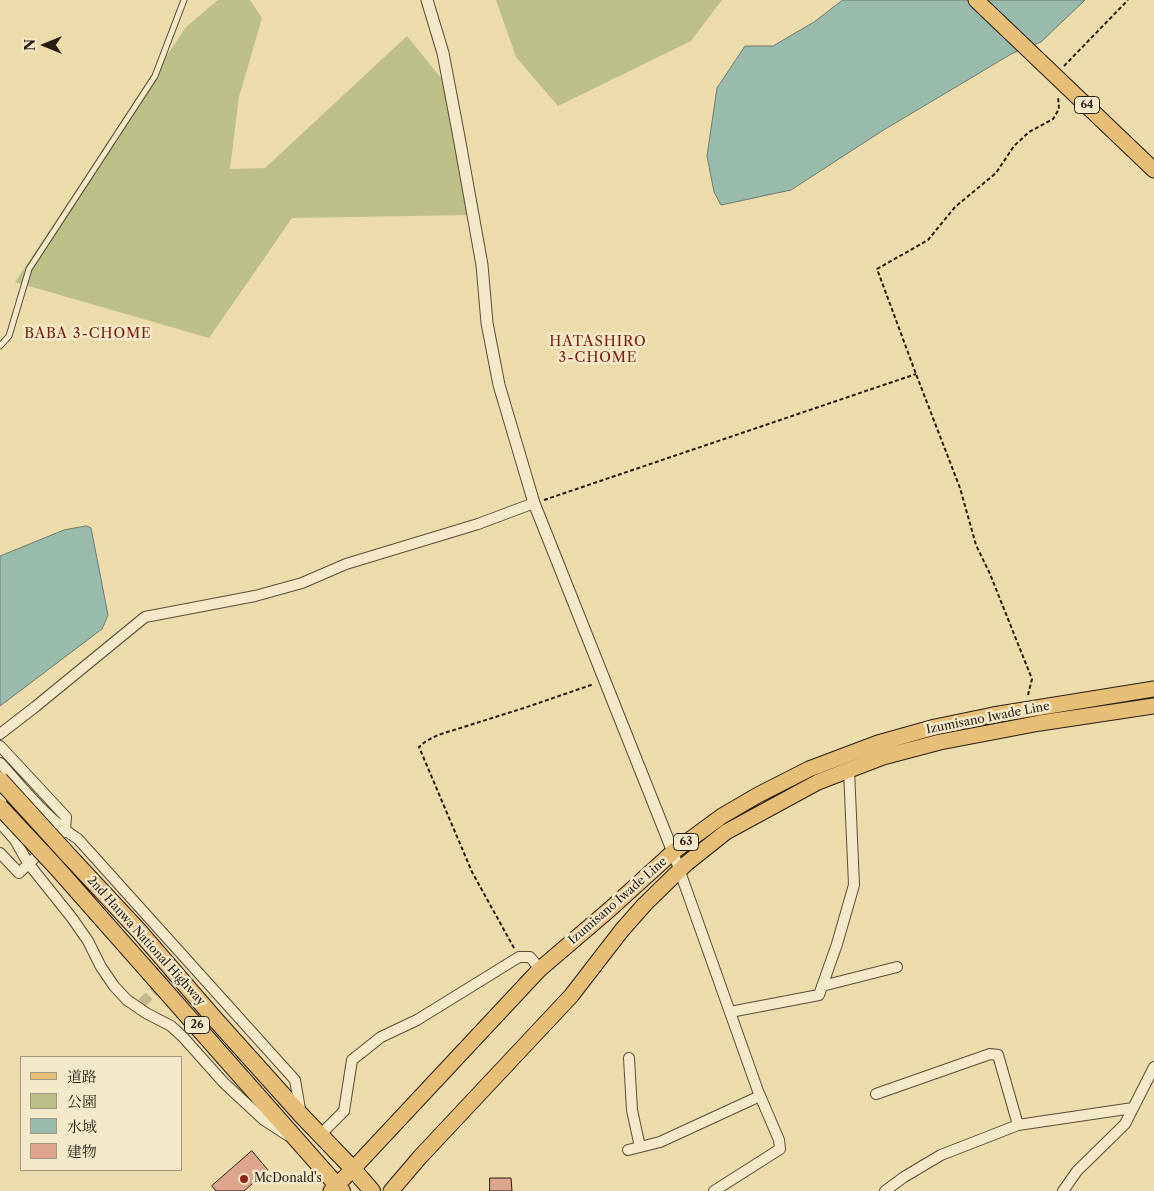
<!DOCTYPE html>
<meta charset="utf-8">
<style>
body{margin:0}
#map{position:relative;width:1154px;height:1191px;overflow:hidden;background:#eddcab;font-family:"Libre Caslon Text","Noto Serif JP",serif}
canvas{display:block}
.legend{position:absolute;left:20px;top:1056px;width:162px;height:115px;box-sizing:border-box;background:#f3e8c8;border:1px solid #a29780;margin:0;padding:6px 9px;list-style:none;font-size:15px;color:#281d15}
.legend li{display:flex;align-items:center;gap:10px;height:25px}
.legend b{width:25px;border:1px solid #a29780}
.north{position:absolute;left:20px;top:20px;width:50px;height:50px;-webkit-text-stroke:4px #f3e8c8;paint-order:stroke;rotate:270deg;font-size:14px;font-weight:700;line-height:20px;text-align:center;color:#281d15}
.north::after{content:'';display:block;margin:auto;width:18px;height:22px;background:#281d15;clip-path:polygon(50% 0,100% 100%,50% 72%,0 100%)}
</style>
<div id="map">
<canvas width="1154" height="1191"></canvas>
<ul class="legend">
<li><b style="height:6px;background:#e6be76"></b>道路</li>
<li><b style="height:14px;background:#bcbf86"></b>公園</li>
<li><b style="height:14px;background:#99bbac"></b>水域</li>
<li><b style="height:14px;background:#dda68c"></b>建物</li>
</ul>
<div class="north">N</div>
</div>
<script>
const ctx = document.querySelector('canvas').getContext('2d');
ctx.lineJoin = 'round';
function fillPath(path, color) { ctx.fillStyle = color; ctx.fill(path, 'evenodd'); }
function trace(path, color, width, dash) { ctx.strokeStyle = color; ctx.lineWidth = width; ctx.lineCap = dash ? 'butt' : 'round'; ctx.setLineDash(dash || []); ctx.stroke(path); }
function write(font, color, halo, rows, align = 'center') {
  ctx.font = font + ' "Libre Caslon Text",serif'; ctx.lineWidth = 5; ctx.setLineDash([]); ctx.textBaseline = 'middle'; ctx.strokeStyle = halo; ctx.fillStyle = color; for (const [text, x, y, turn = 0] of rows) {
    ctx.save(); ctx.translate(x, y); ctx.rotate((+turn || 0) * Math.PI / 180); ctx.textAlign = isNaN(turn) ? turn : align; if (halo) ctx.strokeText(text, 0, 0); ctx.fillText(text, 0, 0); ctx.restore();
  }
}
const green = new Path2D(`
 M 218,0 L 250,0 L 262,18 L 239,97 L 230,169 L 265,168 L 407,36 L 450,89 L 472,215 L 292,218 L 209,338 L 15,282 L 186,27 Z
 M 496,0 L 722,0 L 691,41 L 558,106 L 516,57 Z`);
const water = new Path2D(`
 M 843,0 L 1085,0 L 1041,42 L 1013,53 L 882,131 L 791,190 L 721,205 L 714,192 L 707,156 L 717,88 L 745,46 L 773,46 L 814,22 Z
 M 87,526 L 91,528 L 108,615 L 102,629 L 0,706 L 0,556 L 64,530 Z`);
const building = new Path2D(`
 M 252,1151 L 268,1170 L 244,1191 L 216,1191 L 212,1186 Z
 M 490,1178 L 511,1178 L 512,1191 L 490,1191 Z`);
const minorTunnel = new Path2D(`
 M 142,1003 L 177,969`);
const path = new Path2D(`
 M 1064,66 L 1128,0
 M 544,500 L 916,374
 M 1028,695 L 1032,679 L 990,574 L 976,545 L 960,488 L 916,374 L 877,269 L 928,240 L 955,207 L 996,173 L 1014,146 L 1029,132 L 1053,119 L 1059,109 L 1058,96
 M 514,948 L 472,872 L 419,747 L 426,741 L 438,735 L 524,708 L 594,684`);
const service = new Path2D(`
 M 0,346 L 9,336 L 29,269 L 155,76 L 184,0`);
const minor = new Path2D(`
 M 0,734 L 35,707 L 145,617 L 255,596 L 302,583 L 346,564 L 478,524 L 534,503
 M 0,746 L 66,817 L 65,831 L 63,833
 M 0,763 C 24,789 47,819 78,839 L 295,1080 L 301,1115
 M 0,823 L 15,840 L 28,863 L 72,918 L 88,941 L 101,967 L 114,986 L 127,1000 L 146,1013 L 171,1026 L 183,1037 L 224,1083 L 264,1120 L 287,1135
 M 673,852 L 758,1091 L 779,1140 L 780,1149 L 714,1191
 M 0,853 L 19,873 L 44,849
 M 822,986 L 897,967
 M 730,1012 L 819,995 L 837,944 L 854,885 L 849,770
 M 629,1058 L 632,1110 L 640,1147
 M 876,1094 L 990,1054 L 998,1055 L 1018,1125
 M 320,1135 L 344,1111 L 352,1060 L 381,1037 L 417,1020 L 519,957 L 530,957 L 540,969
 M 628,1150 L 660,1142 L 760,1096
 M 885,1191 L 904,1177 L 941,1155 L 1018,1125 L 1133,1108
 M 1063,1191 L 1077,1171 L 1125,1124 L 1154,1067`);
const tertiary = new Path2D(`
 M 427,0 L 443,53 L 459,137 L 482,265 L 487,323 L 499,385 L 534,503 L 673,852`);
const primary = new Path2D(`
 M 976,0 L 1154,170
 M 331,1191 L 353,1169 L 540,969 L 609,910 L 673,852 L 722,816 L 758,795 L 809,769 L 878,743 L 935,727 L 993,715 L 1154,689
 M 391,1191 L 420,1157 L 571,996 L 622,930 L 645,904 L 687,863 L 726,832 L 818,782 L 883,757 L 940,742 L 1040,723 L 1154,706`);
const trunk = new Path2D(`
 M 70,857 L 139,931 L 214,1018 L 302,1116 L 353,1169 L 372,1191
 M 56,867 L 342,1191`);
const trunkBridge = new Path2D(`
 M 0,780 L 70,857
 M 0,807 L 56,867`);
const markers = [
 [244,1179,5,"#8f2418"]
];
const shields = [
 [1087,105,25],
 [686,842,25],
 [197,1025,25]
];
const shieldNames = [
 ["64",1087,105],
 ["63",686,842],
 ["26",197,1025]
];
const streetNames = [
 ["Izumisano Iwade Line",988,718,-11],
 ["Izumisano Iwade Line",618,901,-41],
 ["2nd Hanwa National Highway",146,941,48]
];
const poiNames = [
 ["McDonald's",254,1179]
];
const neighbourhoodNames = [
 ["BABA 3-CHOME",88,334],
 ["HATASHIRO",598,342],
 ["3-CHOME",598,358]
];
fillPath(green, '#bcbf86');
fillPath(water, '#99bbac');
trace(water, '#6c7c70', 1);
fillPath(building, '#dda68c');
trace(building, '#281d15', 1);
trace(minorTunnel, '#c6b68d', 10, [10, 5]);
trace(service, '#594d3a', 7);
trace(minor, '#594d3a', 12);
trace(tertiary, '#594d3a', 13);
trace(primary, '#281d15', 17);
trace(trunk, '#281d15', 18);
trace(path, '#281d15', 2, [4, 2.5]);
trace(service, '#f3e8c8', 5);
trace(minor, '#f3e8c8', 10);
trace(tertiary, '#f3e8c8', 11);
trace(primary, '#e6be76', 15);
trace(trunk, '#e6be76', 16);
trace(trunkBridge, '#281d15', 18, []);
trace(trunkBridge, '#e6be76', 16);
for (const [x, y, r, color] of markers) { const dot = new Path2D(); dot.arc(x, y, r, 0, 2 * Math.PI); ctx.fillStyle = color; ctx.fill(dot); trace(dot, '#f3e8c8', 2); }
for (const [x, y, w] of shields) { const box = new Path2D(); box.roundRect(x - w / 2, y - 8.5, w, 17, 4); ctx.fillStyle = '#f3e8c8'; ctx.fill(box); trace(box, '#281d15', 1); }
write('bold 11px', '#281d15', null, shieldNames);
write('12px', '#281d15', '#f3e8c8', streetNames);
write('12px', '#281d15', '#f3e8c8', poiNames, 'left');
ctx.letterSpacing = '1px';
write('14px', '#7a1f14', '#f3e8c8', neighbourhoodNames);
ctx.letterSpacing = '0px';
</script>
